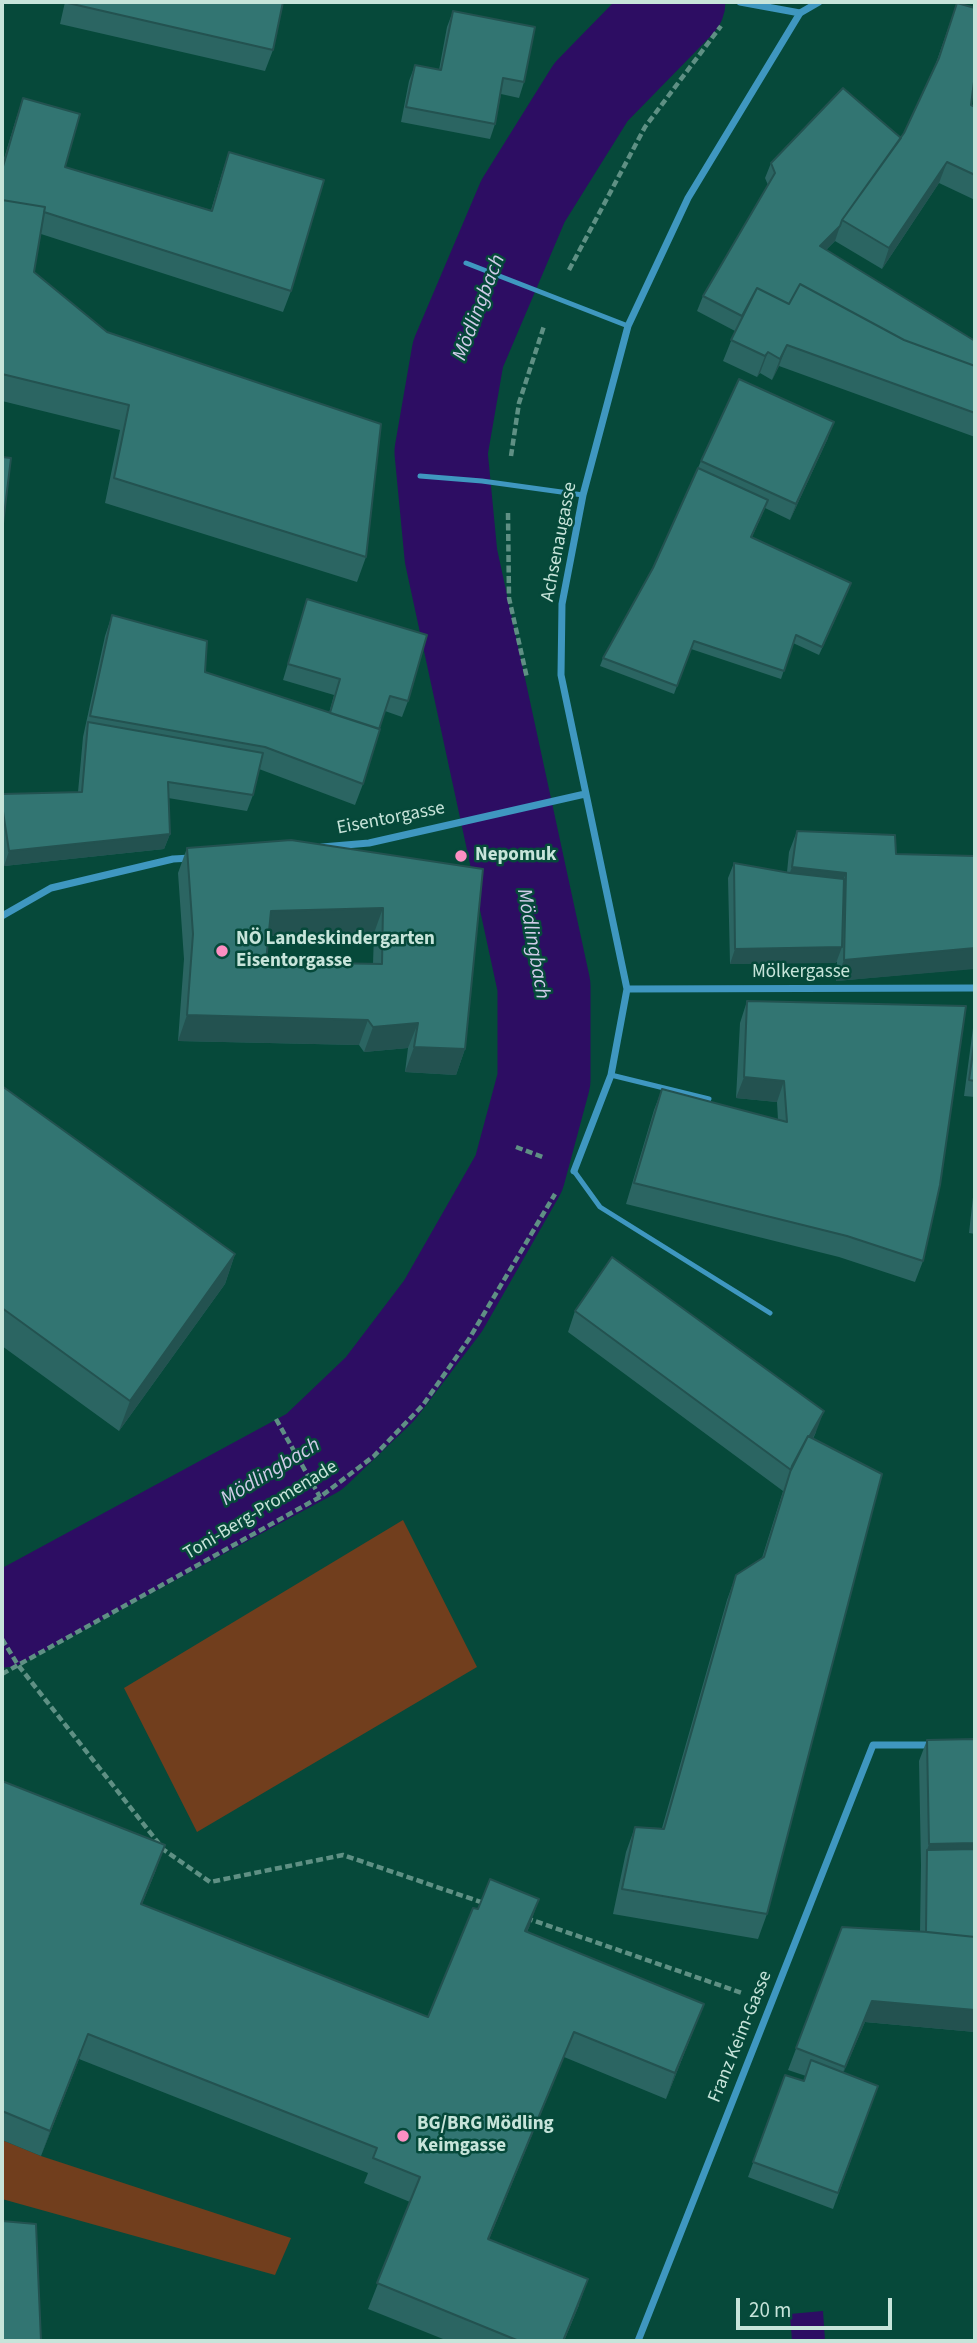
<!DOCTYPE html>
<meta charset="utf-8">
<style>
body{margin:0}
#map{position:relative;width:977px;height:2343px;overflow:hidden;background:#06493a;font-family:"Source Sans 3",sans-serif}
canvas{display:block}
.frame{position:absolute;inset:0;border:4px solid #c7e4da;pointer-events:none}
.scale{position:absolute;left:736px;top:2298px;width:156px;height:32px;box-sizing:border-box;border:4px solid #c7e4da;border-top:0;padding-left:9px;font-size:21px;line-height:24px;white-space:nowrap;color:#c7e4da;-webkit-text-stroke:5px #06493a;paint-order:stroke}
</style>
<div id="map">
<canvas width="977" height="2343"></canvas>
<div class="frame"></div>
<div class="scale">20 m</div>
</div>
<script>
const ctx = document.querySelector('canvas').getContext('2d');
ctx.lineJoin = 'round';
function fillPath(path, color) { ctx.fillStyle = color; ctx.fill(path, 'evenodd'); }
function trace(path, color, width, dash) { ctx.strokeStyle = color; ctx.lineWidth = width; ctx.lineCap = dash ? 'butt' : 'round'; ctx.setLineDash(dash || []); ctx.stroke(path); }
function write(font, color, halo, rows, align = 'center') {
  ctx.font = font + ' "Source Sans 3",sans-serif'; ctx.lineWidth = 5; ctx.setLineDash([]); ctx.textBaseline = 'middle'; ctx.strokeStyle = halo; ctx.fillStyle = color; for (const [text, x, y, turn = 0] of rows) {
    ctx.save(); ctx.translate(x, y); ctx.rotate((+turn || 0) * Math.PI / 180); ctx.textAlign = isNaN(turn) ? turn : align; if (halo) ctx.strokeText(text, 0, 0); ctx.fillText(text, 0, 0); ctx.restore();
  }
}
const green = new Path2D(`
 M 403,1520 L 477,1667 L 197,1832 L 124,1688 Z
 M 2,2140 L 41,2156 L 291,2238 L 275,2275 L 2,2199 Z`);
const water = new Path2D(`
 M 823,2311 L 825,2341 L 792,2341 L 790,2314 Z`);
const river = new Path2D(`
 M 2,1621 L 314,1452 L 380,1389 L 443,1306 L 519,1173 L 544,1080 L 544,986 L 451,556 L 441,452 L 458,354 L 523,201 L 591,92 L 679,2`);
const path = new Path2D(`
 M 569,270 L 645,127 L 721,26
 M 511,456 L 519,403 L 544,326
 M 508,513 L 509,598 L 527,678
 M 516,1147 L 545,1158
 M 276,1419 L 320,1497
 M 2,1639 L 18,1665 L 164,1850 L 210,1882 L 343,1855 L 484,1903
 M 2,1674 L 320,1497 L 374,1456 L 423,1405 L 469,1339 L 555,1194
 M 526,1918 L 742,1993`);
const service = new Path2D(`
 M 466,263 L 628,326
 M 420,476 L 482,481 L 583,495
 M 611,1075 L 709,1099
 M 574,1171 L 600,1207 L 770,1313`);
const minor = new Path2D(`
 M 740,2 L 800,13
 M 322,847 L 369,843 L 585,794
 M 2,916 L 51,888 L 173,859 L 191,858
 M 627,989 L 975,988
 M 574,1171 L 611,1075 L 627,989 L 561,675 L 562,604 L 583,495 L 628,326 L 688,198 L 800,13 L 819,2
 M 638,2341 L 873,1745 L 933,1745`);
const wall = new Path2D(`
 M 65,2 L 283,2 L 273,50 L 265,71 L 60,24 Z
 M 957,3 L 971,105 L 975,107 L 975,200 L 939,183 L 882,269 L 835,241 L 826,250 L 975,341 L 975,437 L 779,366 L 772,380 L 760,373 L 757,377 L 723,361 L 735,331 L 697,311 L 703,296 L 768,185 L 765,178 L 771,163 L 901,138 L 904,133 L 936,63 Z
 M 453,11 L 524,82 L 519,98 L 501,94 L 495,124 L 490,139 L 401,122 L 409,81 L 415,65 L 439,70 L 447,27 Z
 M 23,98 L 65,167 L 211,210 L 222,173 L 229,152 L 291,291 L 283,312 L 41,234 L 34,272 L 366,557 L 357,582 L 105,503 L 120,430 L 2,401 L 2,165 L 16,119 Z
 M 828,438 L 790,520 L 765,508 L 752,537 L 848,591 L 819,655 L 793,643 L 781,679 L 691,649 L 674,694 L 600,666 L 603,658 L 653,568 L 701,461 Z
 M 307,599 L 408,701 L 402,717 L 385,711 L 363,784 L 355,805 L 259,769 L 253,795 L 247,811 L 168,798 L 170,834 L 164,849 L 4,866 L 2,855 L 2,794 L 78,792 L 83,737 L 105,636 L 112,615 L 205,672 L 329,713 L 334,695 L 283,680 Z
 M 797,831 L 896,854 L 969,969 L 836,981 L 837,962 L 730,964 L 728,878 L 734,863 L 787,872 L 789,852 Z
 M 187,848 L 483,869 L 465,1049 L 456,1075 L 405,1072 L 408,1048 L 364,1052 L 359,1045 L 178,1041 L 184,959 L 178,873 ZM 374,933 L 373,964 L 266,962 L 269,936 Z
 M 747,1001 L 923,1261 L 915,1282 L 839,1257 L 626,1204 L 654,1110 L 662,1089 L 778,1120 L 777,1102 L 736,1098 L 740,1023 Z
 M 975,1023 L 975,1097 L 964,1096 L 973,1028 Z
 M 2,1086 L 235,1254 L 225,1284 L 119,1431 L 2,1346 Z
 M 975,1179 L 975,1234 L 969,1233 Z
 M 575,1311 L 816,1432 L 813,1439 L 767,1914 L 758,1939 L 613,1914 L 626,1852 L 635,1827 L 662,1828 L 727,1600 L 736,1575 L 762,1558 L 783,1491 L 568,1332 Z
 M 975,1739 L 975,2032 L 865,2022 L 843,2073 L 878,2086 L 833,2209 L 748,2177 L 785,2075 L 804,2081 L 806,2076 L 788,2070 L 842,1927 L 920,1932 L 921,1865 L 919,1761 L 927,1740 Z
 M 2,1781 L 156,1870 L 142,1904 L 428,2017 L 530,1925 L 527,1932 L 704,2004 L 666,2099 L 564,2057 L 489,2239 L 579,2305 L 564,2341 L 448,2341 L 368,2309 L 410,2202 L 364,2183 L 368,2173 L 79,2059 L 41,2156 L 2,2140 Z`);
const shadedWall = new Path2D(`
 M 947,162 L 939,183 L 882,269 L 889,248 Z
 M 840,226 L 835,241 L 814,261 L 820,246 Z
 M 787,345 L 779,366 L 772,380 L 780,359 Z
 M 768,352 L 760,373 L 757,377 L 765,356 Z
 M 834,422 L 828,438 L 790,520 L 796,504 Z
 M 170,834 L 164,849 L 4,866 L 9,851 Z
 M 792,867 L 846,873 L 838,894 L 784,888 Z
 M 383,908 L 374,933 L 262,936 L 271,911 Z
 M 842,947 L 836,963 L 730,964 L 735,949 Z
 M 975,948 L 975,969 L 836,981 L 844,960 Z
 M 187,1015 L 368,1020 L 359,1045 L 178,1041 Z
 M 418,1023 L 408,1048 L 364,1052 L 373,1027 Z
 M 414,1047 L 465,1049 L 456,1075 L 405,1072 Z
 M 744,1077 L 784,1081 L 777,1102 L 736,1098 Z
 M 235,1254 L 225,1284 L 119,1431 L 130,1401 Z
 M 824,1411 L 816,1432 L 786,1486 L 791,1469 Z
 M 975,1843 L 975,1864 L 927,1850 L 929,1844 Z
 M 165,1845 L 156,1870 L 132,1929 L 141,1904 Z
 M 539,1899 L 530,1925 L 516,1956 L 525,1931 Z
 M 872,2001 L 975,2010 L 975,2032 L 865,2022 L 837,2088 L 845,2067 Z
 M 704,2004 L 666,2099 L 675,2073 Z
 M 574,2032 L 564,2057 L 479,2264 L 488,2239 Z
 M 88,2034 L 79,2059 L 41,2156 L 50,2131 Z
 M 588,2279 L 579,2305 L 564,2341 L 563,2341 Z`);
const building = new Path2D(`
 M 68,2 L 283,2 L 273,50 L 68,3 Z
 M 957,3 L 975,8 L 975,74 L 971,105 L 975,107 L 975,175 L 947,162 L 889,248 L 842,220 L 904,133 L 939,58 Z
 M 453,11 L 535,27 L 524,82 L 503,78 L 495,124 L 406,107 L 415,65 L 441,70 Z
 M 843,88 L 901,138 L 842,220 L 840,226 L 820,246 L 975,341 L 975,366 L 904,340 L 800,284 L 789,304 L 757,288 L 742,316 L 703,296 L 775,173 L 771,163 Z
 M 23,98 L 80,114 L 65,167 L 212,211 L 229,152 L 324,180 L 291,291 L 44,212 L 45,207 L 2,200 L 2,170 Z
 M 2,200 L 45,207 L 34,272 L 107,332 L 381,424 L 366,557 L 114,478 L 129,405 L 2,374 Z
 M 800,284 L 904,340 L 975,366 L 975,413 L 787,345 L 780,359 L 768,352 L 765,356 L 731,340 L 757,288 L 789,304 Z
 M 739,379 L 834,422 L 796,504 L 701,461 Z
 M 2,457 L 11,458 L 2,532 Z
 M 698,468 L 768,500 L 751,537 L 851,583 L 822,647 L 796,635 L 784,671 L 694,641 L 677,686 L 603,658 L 653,568 Z
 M 307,599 L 427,635 L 408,701 L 390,696 L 379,729 L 330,713 L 340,679 L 288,664 Z
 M 112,615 L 207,641 L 205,672 L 380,729 L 363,784 L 265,747 L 90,716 Z
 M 88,722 L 263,753 L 253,795 L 168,782 L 170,834 L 9,851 L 2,805 L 2,794 L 82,792 Z
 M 797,831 L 895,835 L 896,854 L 975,856 L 975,948 L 844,960 L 846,873 L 792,867 Z
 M 291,840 L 483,869 L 465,1049 L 414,1047 L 418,1023 L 373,1027 L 368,1020 L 187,1015 L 193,934 L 187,848 ZM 383,908 L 382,964 L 266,962 L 271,911 Z
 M 734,863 L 790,873 L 844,879 L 842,947 L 735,949 Z
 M 747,1001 L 966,1006 L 940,1185 L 923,1261 L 847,1236 L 634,1183 L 662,1089 L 787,1122 L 784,1081 L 744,1077 Z
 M 975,1038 L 975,1081 L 969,1080 Z
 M 2,1086 L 235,1254 L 130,1401 L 2,1308 Z
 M 612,1257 L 824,1411 L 809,1437 L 808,1436 L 791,1470 L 575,1311 Z
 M 808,1436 L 882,1474 L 767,1914 L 622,1889 L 635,1827 L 664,1829 L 736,1575 L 764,1557 L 792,1466 Z
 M 975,1739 L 975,1843 L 929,1844 L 927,1740 Z
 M 2,1781 L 165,1845 L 141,1904 L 428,2017 L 473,1908 L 478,1909 L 490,1879 L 539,1899 L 525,1931 L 704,2004 L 675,2073 L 574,2032 L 488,2239 L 588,2279 L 563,2341 L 519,2341 L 377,2283 L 420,2177 L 373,2158 L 377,2148 L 88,2034 L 50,2131 L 2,2111 Z
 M 975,1849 L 975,1937 L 926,1932 L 927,1850 Z
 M 842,1927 L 928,1932 L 975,1937 L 975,2010 L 872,2001 L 845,2067 L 796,2048 Z
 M 811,2060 L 878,2086 L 838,2193 L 753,2162 L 785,2075 L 804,2081 Z
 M 2,2221 L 36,2224 L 41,2341 L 2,2341 Z`);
const markers = [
 [461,856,7,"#fc8fc2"],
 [222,951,7,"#fc8fc2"],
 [403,2136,7,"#fc8fc2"]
];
const streetNames = [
 ["Achsenaugasse",560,542,-79],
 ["Eisentorgasse",391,819,-11],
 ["Mölkergasse",801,973],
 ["Toni-Berg-Promenade",261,1511,-31],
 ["Franz Keim-Gasse",741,2037,-68]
];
const poiNames = [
 ["Nepomuk",475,856],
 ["NÖ Landeskindergarten",236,940],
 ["Eisentorgasse",236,962],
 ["BG/BRG Mödling",417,2125],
 ["Keimgasse",417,2147]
];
const waterNames = [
 ["Mödlingbach",480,308,-69],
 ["Mödlingbach",532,944,80],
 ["Mödlingbach",271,1473,-31]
];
fillPath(green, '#713e1d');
fillPath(water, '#2d0d63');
trace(river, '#2d0d63', 93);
trace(path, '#5f9084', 4.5, [7, 3.5]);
trace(service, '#3f97c0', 5);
trace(minor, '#3f97c0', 7);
fillPath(wall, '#2b6562');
fillPath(shadedWall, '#235250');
fillPath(building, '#327572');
trace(building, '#235250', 2);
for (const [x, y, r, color] of markers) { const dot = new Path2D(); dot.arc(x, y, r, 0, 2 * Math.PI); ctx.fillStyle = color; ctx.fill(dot); trace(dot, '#06493a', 2.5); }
write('19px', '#c7e4da', '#06493a', streetNames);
write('bold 19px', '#c7e4da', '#06493a', poiNames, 'left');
write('italic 21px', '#d0cce9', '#06493a', waterNames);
</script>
